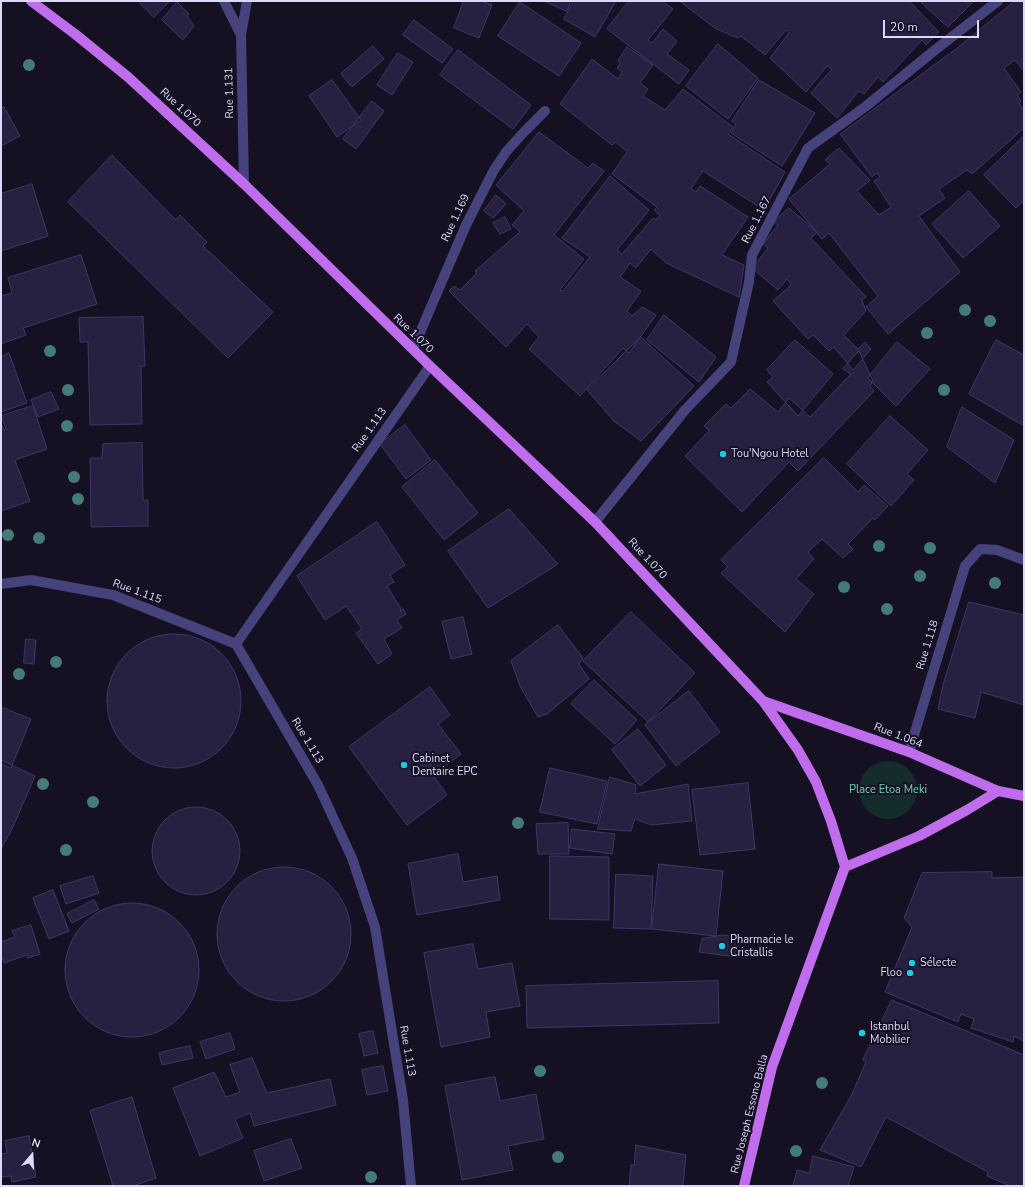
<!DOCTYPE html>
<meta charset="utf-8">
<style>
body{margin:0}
#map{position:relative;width:1025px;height:1187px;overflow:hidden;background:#151123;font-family:"Nunito Sans",sans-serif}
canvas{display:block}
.frame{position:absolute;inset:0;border:2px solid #dcd8fa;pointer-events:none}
.north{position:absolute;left:12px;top:1135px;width:40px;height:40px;-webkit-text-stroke:3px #151123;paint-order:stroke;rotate:19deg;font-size:11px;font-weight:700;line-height:16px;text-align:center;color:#dcd8fa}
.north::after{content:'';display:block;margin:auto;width:14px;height:18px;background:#dcd8fa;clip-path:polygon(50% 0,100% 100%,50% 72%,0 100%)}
.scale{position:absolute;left:883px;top:20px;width:96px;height:18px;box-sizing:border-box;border:2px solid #dcd8fa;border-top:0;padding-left:5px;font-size:12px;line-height:14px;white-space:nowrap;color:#dcd8fa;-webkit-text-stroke:3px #151123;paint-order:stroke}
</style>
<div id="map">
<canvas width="1025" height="1187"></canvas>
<div class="frame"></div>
<div class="north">N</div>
<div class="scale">20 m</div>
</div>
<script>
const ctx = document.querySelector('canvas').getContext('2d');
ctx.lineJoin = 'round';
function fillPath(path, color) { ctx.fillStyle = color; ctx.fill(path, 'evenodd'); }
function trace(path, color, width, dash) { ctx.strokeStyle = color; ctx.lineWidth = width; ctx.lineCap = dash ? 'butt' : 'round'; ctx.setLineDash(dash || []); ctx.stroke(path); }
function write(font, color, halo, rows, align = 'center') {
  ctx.font = font + ' "Nunito Sans",sans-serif'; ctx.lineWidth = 4; ctx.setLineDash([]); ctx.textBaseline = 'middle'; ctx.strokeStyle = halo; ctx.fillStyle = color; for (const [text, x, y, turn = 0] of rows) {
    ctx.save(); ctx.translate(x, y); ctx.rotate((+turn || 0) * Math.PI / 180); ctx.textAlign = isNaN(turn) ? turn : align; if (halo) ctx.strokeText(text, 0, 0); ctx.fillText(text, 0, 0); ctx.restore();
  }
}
const green = new Path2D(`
 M859 790a29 29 0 1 1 58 0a29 29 0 1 1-58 0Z`);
const building = new Path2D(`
 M 138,1 L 168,1 L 169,2 L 154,17 Z
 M 464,1 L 481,1 L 492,5 L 479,38 L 454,28 Z
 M 544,1 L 571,1 L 567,11 Z
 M 574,1 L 616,1 L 595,37 L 564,19 Z
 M 629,1 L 662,1 L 673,9 L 648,40 L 652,43 L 663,29 L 677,41 L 667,54 L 689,70 L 679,84 L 607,29 Z
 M 680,1 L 909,1 L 939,32 L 926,45 L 922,40 L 883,82 L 878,77 L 864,94 L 859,91 L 837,118 L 811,93 L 832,69 L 827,66 L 806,92 L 770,58 L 789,33 L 786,30 L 765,55 L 741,36 L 738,38 L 716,29 Z
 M 920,1 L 970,1 L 972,3 L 948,27 Z
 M 1015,1 L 1024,1 L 1024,71 L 1015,60 L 1004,68 L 1021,92 L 1017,95 L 1021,101 L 1019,103 L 1023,109 L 1024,108 L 1024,128 L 972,174 L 967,170 L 939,189 L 945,198 L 919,216 L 960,272 L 888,334 L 866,307 L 878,296 L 829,233 L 822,239 L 789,199 L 830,164 L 825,160 L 839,148 L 870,180 L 857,191 L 879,215 L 891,207 L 874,181 L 880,177 L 877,173 L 872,177 L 840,134 L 956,49 Z
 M 177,2 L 189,14 L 187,16 L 194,26 L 183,40 L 162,20 Z
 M 520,2 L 581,43 L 559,76 L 498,36 Z
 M 414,20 L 453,49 L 442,63 L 403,35 Z
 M 718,44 L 758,78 L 728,119 L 686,86 Z
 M 373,46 L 384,59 L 352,87 L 341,74 Z
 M 627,47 L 653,65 L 640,83 L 648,89 L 643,96 L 665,110 L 683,89 L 733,127 L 728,134 L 785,172 L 764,210 L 703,171 L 691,188 L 696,192 L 700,186 L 748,217 L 722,255 L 744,265 L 739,297 L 666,263 L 651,249 L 636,268 L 630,263 L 620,277 L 641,291 L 627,311 L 632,316 L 642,307 L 656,315 L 629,353 L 623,348 L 580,396 L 529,349 L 539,337 L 527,324 L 506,347 L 449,291 L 454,286 L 460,290 L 477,273 L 475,271 L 520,232 L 512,225 L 524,211 L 496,185 L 539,132 L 588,168 L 593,163 L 604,171 L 554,235 L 584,259 L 560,290 L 563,291 L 590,257 L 562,238 L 610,176 L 649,210 L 617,250 L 622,254 L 653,218 L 656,220 L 660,215 L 654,210 L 657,207 L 612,174 L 627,152 L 616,142 L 612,145 L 560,104 L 592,59 L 618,79 L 622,72 L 617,68 L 620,63 L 618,61 Z
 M 458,50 L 531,105 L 513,129 L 440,75 Z
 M 398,53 L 413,62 L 392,95 L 377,85 Z
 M 332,80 L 361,120 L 337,137 L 309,96 Z
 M 759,80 L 815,113 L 782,166 L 731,133 L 736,124 L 732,121 Z
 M 372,101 L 384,111 L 356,149 L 343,139 Z
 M 4,107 L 20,136 L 1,146 L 1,109 Z
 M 1024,136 L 1024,201 L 1016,208 L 984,175 Z
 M 112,155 L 176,220 L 180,215 L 207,242 L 203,246 L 273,312 L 228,358 L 68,202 Z
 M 32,184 L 48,236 L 1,251 L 1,194 Z
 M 969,191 L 1000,226 L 963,258 L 932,224 Z
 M 496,195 L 506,204 L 493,218 L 484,211 Z
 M 789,208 L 817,232 L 811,238 L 866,297 L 862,300 L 866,311 L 844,335 L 858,349 L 865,342 L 871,349 L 853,370 L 834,347 L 829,351 L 813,335 L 808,339 L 773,301 L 791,285 L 787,279 L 778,290 L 752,268 L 768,248 L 763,244 L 778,225 L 774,222 Z
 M 505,217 L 511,229 L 500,234 L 493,223 Z
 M 81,255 L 97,304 L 23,328 L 26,335 L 1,344 L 1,296 L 12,293 L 8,278 Z
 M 664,315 L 716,357 L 699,382 L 647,340 Z
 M 143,317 L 145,366 L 141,366 L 142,424 L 90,425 L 88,342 L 80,342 L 79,318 Z
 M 641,337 L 694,386 L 641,441 L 614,421 L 587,390 Z
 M 795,340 L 833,374 L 798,416 L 767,382 L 773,377 L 767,370 Z
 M 996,340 L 1024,355 L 1024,426 L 969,394 Z
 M 897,342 L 930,369 L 896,406 L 868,378 Z
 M 859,351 L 873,381 L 870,386 L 874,391 L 798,471 L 789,462 L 742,512 L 685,456 L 709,431 L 704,426 L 726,404 L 731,408 L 750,389 L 778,412 L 789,398 L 810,417 L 851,374 L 843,369 Z
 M 9,353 L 27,403 L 1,412 L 1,357 Z
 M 51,392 L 59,409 L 38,417 L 31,400 Z
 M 33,406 L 47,449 L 15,460 L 30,501 L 1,511 L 1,423 L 4,430 L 6,429 L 1,416 Z
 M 962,407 L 1014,440 L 995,483 L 947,447 Z
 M 890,416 L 928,450 L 907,474 L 914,480 L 891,506 L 847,464 Z
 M 405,425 L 431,460 L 406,479 L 380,444 Z
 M 142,443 L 143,500 L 148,500 L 148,526 L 91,527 L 90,458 L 102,458 L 103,444 Z
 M 824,458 L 858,492 L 864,485 L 888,506 L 875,520 L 873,518 L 848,544 L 853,549 L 843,558 L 822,539 L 808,552 L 814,559 L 796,579 L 814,594 L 785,632 L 721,573 L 728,567 L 721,560 Z
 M 435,460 L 478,513 L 444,540 L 402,487 Z
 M 509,509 L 558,564 L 488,608 L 448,551 Z
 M 377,522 L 405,565 L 390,575 L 394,582 L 387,586 L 401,609 L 400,612 L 403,609 L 406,614 L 397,620 L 402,628 L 384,639 L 392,654 L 378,664 L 356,633 L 362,629 L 346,606 L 325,620 L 297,576 Z
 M 969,602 L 1024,615 L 1024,705 L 981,692 L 975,718 L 938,709 L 943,685 Z
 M 631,612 L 695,673 L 648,722 L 583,661 Z
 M 463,617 L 472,654 L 451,659 L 442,622 Z
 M 558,625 L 583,658 L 579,664 L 589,679 L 547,714 L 538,717 L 520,686 L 511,661 Z
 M107 701a67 67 0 1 1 134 0a67 67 0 1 1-134 0Z
 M 26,639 L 36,640 L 34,664 L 24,663 Z
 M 594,680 L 637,720 L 615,744 L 571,704 Z
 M 430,687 L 450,715 L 438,724 L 461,754 L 433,775 L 447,795 L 407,825 L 349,747 Z
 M 689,691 L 720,732 L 676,766 L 645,725 Z
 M 1,707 L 31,719 L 11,768 L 1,764 Z
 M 638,729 L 666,765 L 640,786 L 612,750 Z
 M 1,760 L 35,776 L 12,829 L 1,849 Z
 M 550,768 L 607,781 L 597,824 L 540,812 Z
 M 610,777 L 636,785 L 635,794 L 688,784 L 692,821 L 651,825 L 635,819 L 631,831 L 598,829 Z
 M 748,783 L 755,849 L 700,855 L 692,790 Z
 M152 851a44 44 0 1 1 88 0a44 44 0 1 1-88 0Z
 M 568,823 L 569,854 L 538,854 L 536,824 Z
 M 572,829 L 615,834 L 612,854 L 570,848 Z
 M 458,854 L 463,882 L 497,876 L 500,900 L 417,915 L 408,864 Z
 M 550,856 L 609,857 L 609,920 L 550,919 Z
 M 659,864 L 723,871 L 716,936 L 652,929 Z
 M217 934a67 67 0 1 1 134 0a67 67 0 1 1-134 0Z
 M 992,872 L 992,878 L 1024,877 L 1024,1041 L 1014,1036 L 1013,1042 L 971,1028 L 974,1019 L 961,1014 L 958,1022 L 885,992 L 912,927 L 904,918 L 922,873 Z
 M 616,874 L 653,876 L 651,929 L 614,928 Z
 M 93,876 L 99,893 L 66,904 L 60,886 Z
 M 53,890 L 69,931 L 49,939 L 33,898 Z
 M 94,900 L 99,909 L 72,923 L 67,914 Z
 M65 970a67 67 0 1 1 134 0a67 67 0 1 1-134 0Z
 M 31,925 L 40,954 L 28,958 L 27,955 L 4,963 L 1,955 L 1,942 L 15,937 L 12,931 Z
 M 723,935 L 745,938 L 744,958 L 699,952 L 702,939 Z
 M 473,944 L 478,969 L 512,963 L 520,1006 L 486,1012 L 490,1037 L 441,1047 L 424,953 Z
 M 718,981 L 719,1023 L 527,1028 L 526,986 Z
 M 892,1000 L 1024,1055 L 1024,1186 L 1010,1186 L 987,1176 L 988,1172 L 886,1117 L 861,1167 L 820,1150 L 851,1096 L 866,1062 L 863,1060 Z
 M 373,1031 L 378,1053 L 364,1056 L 359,1034 Z
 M 230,1033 L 235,1049 L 206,1059 L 200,1042 Z
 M 190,1046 L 193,1058 L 162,1065 L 159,1053 Z
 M 252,1058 L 267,1093 L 330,1079 L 336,1105 L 254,1126 L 250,1113 L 235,1119 L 243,1138 L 200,1156 L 173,1088 L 214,1072 L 226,1097 L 240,1092 L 230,1065 Z
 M 383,1066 L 388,1091 L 367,1095 L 362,1070 Z
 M 495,1077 L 500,1101 L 536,1094 L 544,1139 L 508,1146 L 513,1170 L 462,1180 L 445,1086 Z
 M 132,1097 L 156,1178 L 133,1186 L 113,1186 L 90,1111 Z
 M 29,1136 L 36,1177 L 12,1182 L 11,1176 L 1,1177 L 1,1154 L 7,1153 L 5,1141 Z
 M 291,1139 L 302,1168 L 264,1181 L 254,1151 Z
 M 636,1145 L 686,1155 L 683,1186 L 629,1186 L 631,1165 L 634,1165 Z
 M 813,1156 L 854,1167 L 848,1186 L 793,1186 L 797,1170 L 809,1173 Z`);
const minor = new Path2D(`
 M 224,1 L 241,35
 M 244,184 L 241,35 L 247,1
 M 413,349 L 466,225 L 494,170 L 506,152 L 524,132 L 545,111
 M 595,522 L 685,410 L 731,362 L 749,282 L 752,255 L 808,148 L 865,107 L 935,50 L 998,1
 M 1,584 L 31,580 L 113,595 L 236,644
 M 909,752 L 965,566 L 980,549 L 997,550 L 1024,560
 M 411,1186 L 403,1100 L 375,927 L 352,858 L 318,785 L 236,644 L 430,366`);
const major = new Path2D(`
 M 31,1 L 75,34 L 128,77 L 244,184 L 430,366 L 595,522 L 763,701 L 798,750 L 816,782 L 831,821 L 845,867 L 772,1067 L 744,1186
 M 763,701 L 909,752 L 998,791 L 1024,796
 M 845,867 L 919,836 L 967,810 L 998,791`);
const trees = [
 [29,65],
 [965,310],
 [990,321],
 [927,333],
 [50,351],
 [68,390],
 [944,390],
 [67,426],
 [74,477],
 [78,499],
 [8,535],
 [39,538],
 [879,546],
 [930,548],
 [920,576],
 [995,583],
 [844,587],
 [887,609],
 [56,662],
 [19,674],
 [43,784],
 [93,802],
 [518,823],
 [66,850],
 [540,1071],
 [822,1083],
 [796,1151],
 [558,1157],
 [371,1177]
];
const markers = [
 [723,454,4,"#1dcae1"],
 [404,765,4,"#1dcae1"],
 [722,946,4,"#1dcae1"],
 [912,963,4,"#1dcae1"],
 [910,973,4,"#1dcae1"],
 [862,1033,4,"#1dcae1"]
];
const streetNames = [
 ["Rue 1.131",230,93,-91],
 ["Rue 1.070",180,108,43],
 ["Rue 1.169",456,218,-65],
 ["Rue 1.167",757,220,-63],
 ["Rue 1.070",413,334,44],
 ["Rue 1.113",370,430,-55],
 ["Rue 1.070",647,559,47],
 ["Rue 1.115",137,592,20],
 ["Rue 1.118",928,645,-73],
 ["Rue 1.064",898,736,21],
 ["Rue 1.113",307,741,59],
 ["Rue 1.113",407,1051,80],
 ["Rue Joseph Essono Balla",750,1114,-76]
];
const poiNames = [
 ["Tou'Ngou Hotel",731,454],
 ["Cabinet",412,759],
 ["Dentaire EPC",412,772],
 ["Pharmacie le",730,940],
 ["Cristallis",730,953],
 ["Sélecte",920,963],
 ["Floo",902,973,"right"],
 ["Istanbul",870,1027],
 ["Mobilier",870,1040]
];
const parkNames = [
 ["Place Etoa Meki",888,790]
];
fillPath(green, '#152c2c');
fillPath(building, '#272041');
trace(building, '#40356a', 1);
trace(minor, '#45427c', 10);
trace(major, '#bf6dec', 10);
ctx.fillStyle = '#457b76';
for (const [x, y] of trees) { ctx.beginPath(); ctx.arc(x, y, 6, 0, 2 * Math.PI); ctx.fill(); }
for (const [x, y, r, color] of markers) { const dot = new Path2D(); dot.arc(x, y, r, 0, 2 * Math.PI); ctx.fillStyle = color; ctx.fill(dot); trace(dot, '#151123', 1.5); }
write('11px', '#dcd8fa', '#151123', streetNames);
write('11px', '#dcd8fa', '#151123', poiNames, 'left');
write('11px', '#6dd1ba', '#151123', parkNames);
</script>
